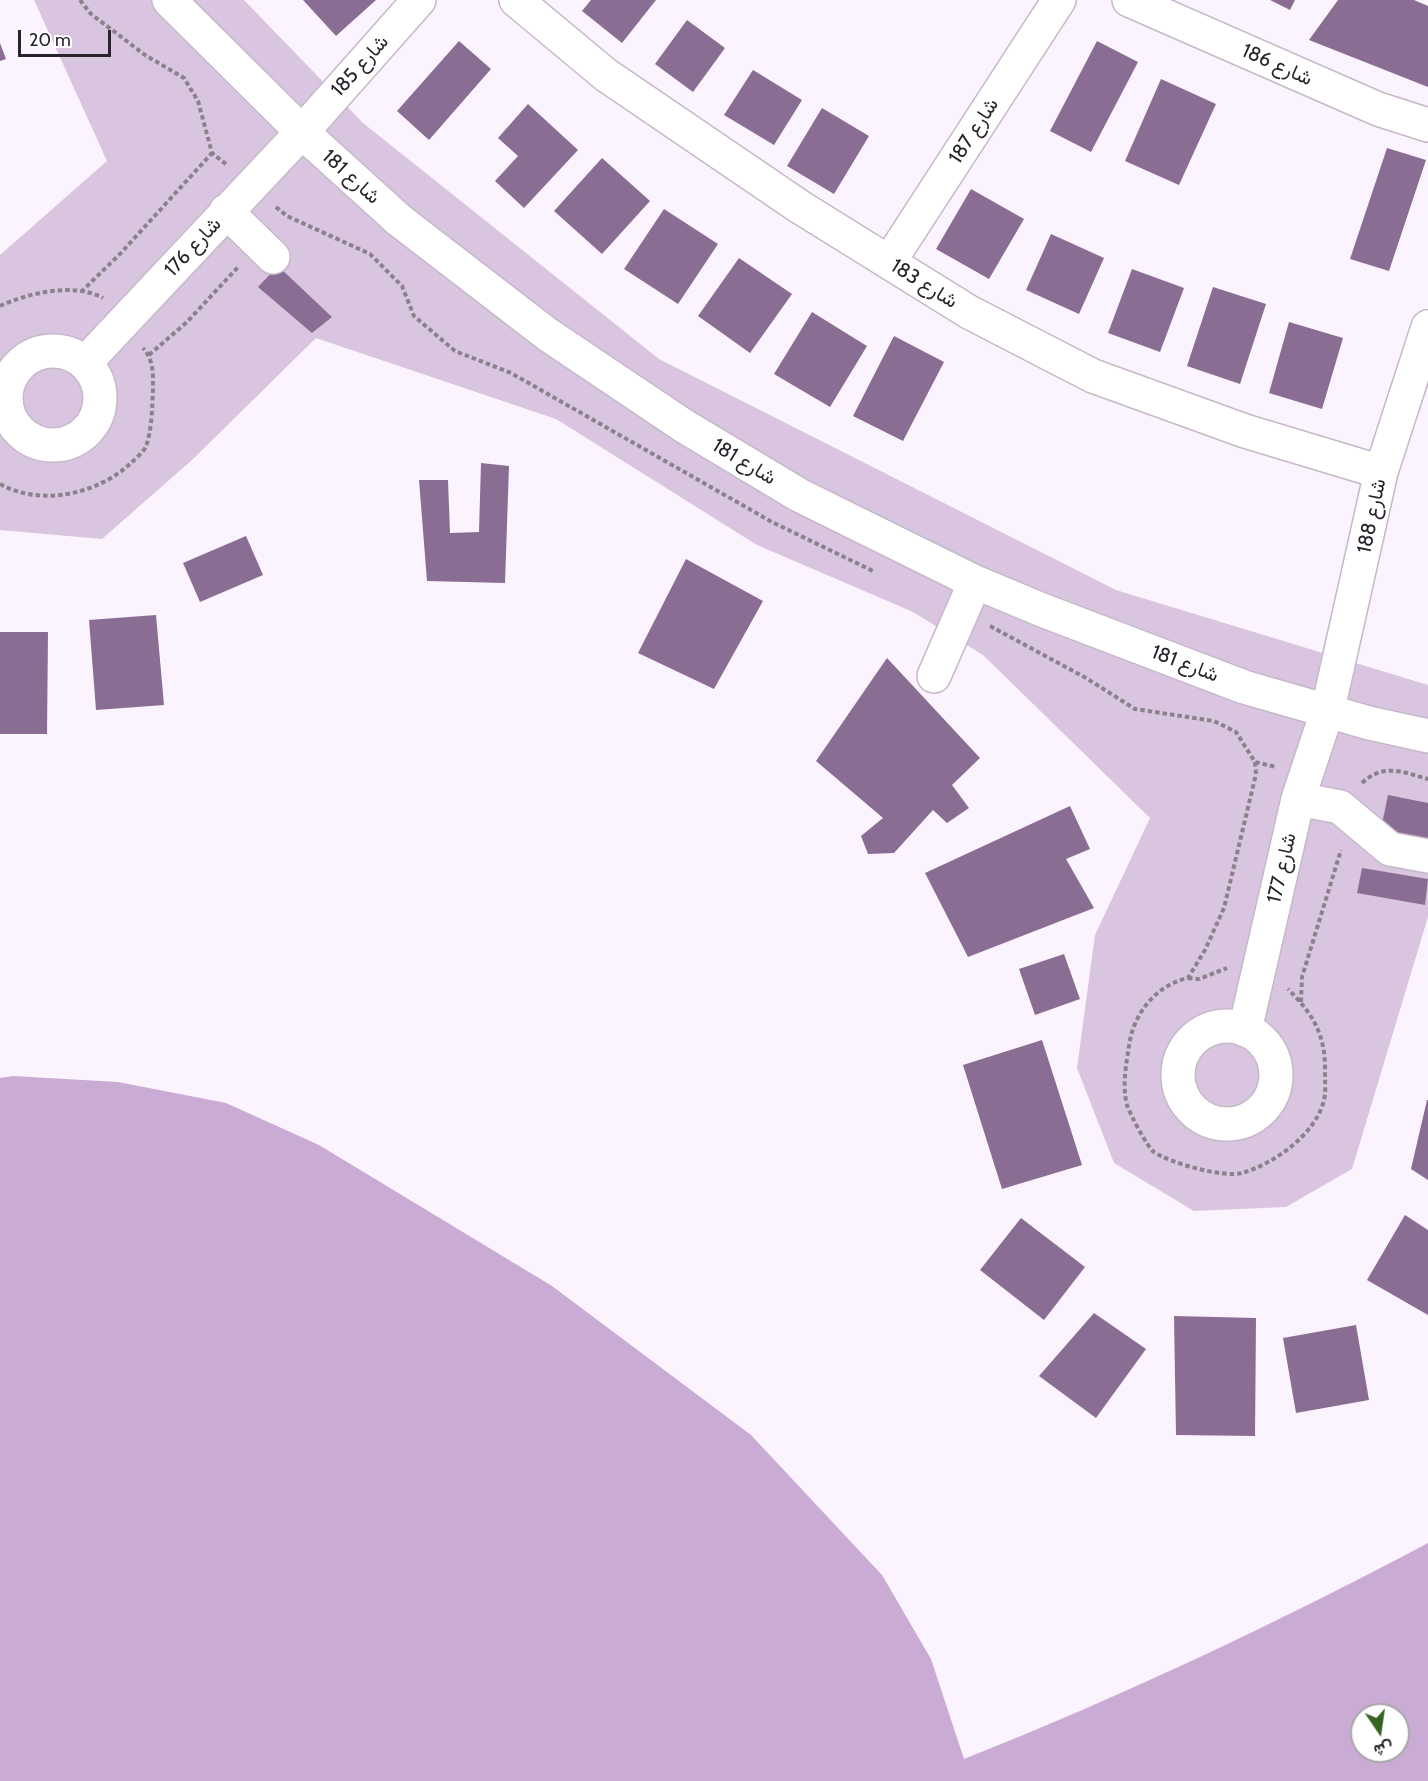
<!DOCTYPE html>
<meta charset="utf-8">
<style>
body{margin:0}
#map{position:relative;width:1428px;height:1781px;overflow:hidden;background:#fbf3fd;font-family:Cabin,Vazirmatn,sans-serif}
canvas{display:block}
.north{position:absolute;left:1350px;top:1703px;width:60px;height:60px;box-sizing:border-box;background:#fff;border:2px solid #a9a7aa;border-radius:50%;rotate:167deg;font-size:16px;font-weight:700;line-height:24px;text-align:center;color:#29242b}
.north::after{content:'';display:block;margin:auto;width:21px;height:27px;background:#356322;clip-path:polygon(50% 0,100% 100%,50% 72%,0 100%)}
.scale{position:absolute;left:18px;top:30px;width:93px;height:27px;box-sizing:border-box;border:3px solid #29242b;border-top:0;padding-left:8px;font-size:18px;line-height:21px;white-space:nowrap;color:#29242b;-webkit-text-stroke:4px #fff;paint-order:stroke}
</style>
<div id="map">
<canvas width="1428" height="1781"></canvas>
<div class="north">ش</div>
<div class="scale">20 m</div>
</div>
<script>
const ctx = document.querySelector('canvas').getContext('2d');
ctx.lineJoin = 'round';
function fillPath(path, color) { ctx.fillStyle = color; ctx.fill(path, 'evenodd'); }
function trace(path, color, width, dash) { ctx.strokeStyle = color; ctx.lineWidth = width; ctx.lineCap = dash ? 'butt' : 'round'; ctx.setLineDash(dash || []); ctx.stroke(path); }
function write(font, color, halo, rows, align = 'center') {
  ctx.font = font + ' Cabin,Vazirmatn,sans-serif'; ctx.lineWidth = 6; ctx.setLineDash([]); ctx.textBaseline = 'middle'; ctx.strokeStyle = halo; ctx.fillStyle = color; for (const [text, x, y, turn = 0] of rows) {
    ctx.save(); ctx.translate(x, y); ctx.rotate((+turn || 0) * Math.PI / 180); ctx.textAlign = isNaN(turn) ? turn : align; if (halo) ctx.strokeText(text, 0, 0); ctx.fillText(text, 0, 0); ctx.restore();
  }
}
const green = new Path2D(`
 M 34,0 L 244,0 L 363,123 L 659,359 L 1116,590 L 1428,685 L 1428,917 L 1352,1169 L 1286,1207 L 1194,1211 L 1114,1163 L 1077,1068 L 1095,935 L 1150,818 L 983,655 L 913,612 L 757,545 L 556,419 L 316,338 L 192,460 L 102,539 L 0,530 L 0,255 L 107,161 Z`);
const water = new Path2D(`
 M 13,1076 L 118,1082 L 226,1103 L 319,1145 L 552,1286 L 751,1435 L 882,1575 L 931,1659 L 964,1759 C 1123,1696 1277,1623 1428,1543 L 1428,1781 L 0,1781 L 0,1078 ZM 1362,1715 L 1398,1715 L 1398,1751 L 1362,1751 Z`);
const building = new Path2D(`
 M 303,0 L 376,0 L 336,36 Z
 M 591,0 L 656,0 L 622,43 L 582,11 Z
 M 1270,0 L 1295,0 L 1290,10 Z
 M 1338,0 L 1414,0 L 1428,6 L 1428,87 L 1309,40 Z
 M 687,20 L 725,48 L 693,92 L 655,64 Z
 M 459,41 L 491,69 L 429,140 L 397,111 Z
 M 1097,41 L 1138,62 L 1091,152 L 1050,131 Z
 M 0,43 L 6,59 L 0,61 Z
 M 753,70 L 802,100 L 774,145 L 724,115 Z
 M 1161,79 L 1216,104 L 1179,185 L 1125,161 Z
 M 528,104 L 578,150 L 524,208 L 495,181 L 518,156 L 498,138 Z
 M 822,108 L 869,136 L 834,194 L 787,166 Z
 M 1387,148 L 1426,160 L 1389,271 L 1350,259 Z
 M 602,158 L 650,201 L 602,254 L 554,211 Z
 M 971,189 L 1024,219 L 989,279 L 936,249 Z
 M 664,209 L 718,244 L 678,304 L 624,269 Z
 M 1051,234 L 1104,258 L 1079,314 L 1026,290 Z
 M 739,258 L 792,294 L 750,353 L 698,316 Z
 M 278,266 L 332,317 L 312,333 L 258,287 Z
 M 1132,269 L 1184,288 L 1160,352 L 1108,333 Z
 M 1213,287 L 1266,304 L 1240,384 L 1187,366 Z
 M 812,312 L 867,346 L 830,407 L 774,374 Z
 M 1289,322 L 1343,338 L 1322,409 L 1269,393 Z
 M 894,336 L 944,362 L 903,441 L 853,416 Z
 M 481,463 L 509,466 L 505,583 L 427,581 L 419,480 L 448,480 L 450,533 L 479,532 Z
 M 246,536 L 263,575 L 200,602 L 183,563 Z
 M 686,559 L 763,601 L 714,689 L 638,653 Z
 M 156,615 L 164,705 L 96,710 L 89,620 Z
 M 0,632 L 48,632 L 47,734 L 0,734 Z
 M 887,658 L 980,758 L 952,785 L 969,808 L 947,823 L 933,810 L 894,853 L 868,854 L 861,836 L 883,818 L 816,761 Z
 M 1388,795 L 1428,803 L 1428,844 L 1380,834 Z
 M 1070,806 L 1090,849 L 1066,859 L 1094,908 L 968,957 L 925,873 Z
 M 1362,868 L 1428,879 L 1425,905 L 1357,893 Z
 M 1064,954 L 1080,999 L 1035,1015 L 1019,969 Z
 M 1042,1040 L 1082,1165 L 1002,1189 L 963,1065 Z
 M 1427,1100 L 1428,1100 L 1428,1180 L 1411,1169 Z
 M 1405,1215 L 1428,1230 L 1428,1315 L 1367,1280 Z
 M 1021,1218 L 1085,1267 L 1044,1320 L 980,1270 Z
 M 1094,1313 L 1146,1349 L 1096,1418 L 1039,1376 Z
 M 1174,1316 L 1256,1318 L 1255,1436 L 1176,1435 Z
 M 1356,1325 L 1369,1400 L 1296,1413 L 1283,1338 Z`);
const path = new Path2D(`
 M 80,0 L 91,14 L 145,55 L 184,78 L 198,101 L 212,153 L 227,165
 M 276,207 L 287,216 L 370,254 L 402,286 L 414,316 L 455,351 L 511,373 L 772,522 L 875,572
 M 81,292 L 119,255 L 212,153
 M 0,306 C 28,293 74,282 103,298
 M 149,355 L 187,322 L 239,266
 M 0,484 C 41,507 98,494 131,463 C 136,458 144,452 146,446 C 152,430 152,408 153,391 C 153,375 154,360 143,348
 M 990,626 L 1086,678 L 1135,709 L 1214,721 L 1236,732 L 1255,762 L 1276,767
 M 1255,762 L 1256,774 L 1224,908 L 1205,950 L 1188,978 C 1156,985 1133,1014 1129,1046 C 1126,1065 1122,1086 1127,1105 C 1130,1114 1147,1147 1154,1152 C 1170,1163 1223,1178 1242,1173 C 1274,1164 1316,1134 1324,1100 C 1326,1092 1325,1082 1325,1073 C 1326,1036 1314,1015 1288,989
 M 1362,783 C 1383,763 1403,772 1428,779
 M 1188,978 L 1199,979 L 1227,968
 M 1301,1002 L 1302,977 L 1341,850`);
const minor = new Path2D(`
 M 169,0 L 302,132 L 399,220 L 547,334 L 684,426 L 799,495 L 975,582 L 1042,610 L 1244,687 L 1369,723 L 1428,736
 M 516,0 L 606,75 L 800,207 L 969,312 L 1093,376 L 1245,431 L 1381,472
 M 1129,0 L 1378,109 L 1428,125
 M 226,211 L 273,257
 M 889,262 L 1059,0
 M6 398a47 47 0 1 1 94 0a47 47 0 1 1-94 0Z
 M 85,363 L 302,132 L 419,0
 M 934,676 L 975,582
 M 1298,799 L 1340,807 L 1390,849 L 1428,856
 M1178 1075a49 49 0 1 1 98 0a49 49 0 1 1-98 0Z
 M 1245,1030 L 1298,799 L 1328,709 L 1381,472 L 1428,327`);
const streetNames = [
 ["شارع 186",1277,65,24],
 ["شارع 185",360,66,-48],
 ["شارع 187",974,131,-57],
 ["شارع 181",351,177,42],
 ["شارع 176",193,247,-47],
 ["شارع 183",924,284,32],
 ["شارع 181",744,462,31],
 ["شارع 188",1372,516,-78],
 ["شارع 181",1185,664,21],
 ["شارع 177",1282,868,-77]
];
fillPath(green, '#d9c5df');
fillPath(water, '#caabd3');
fillPath(building, '#8a6d93');
trace(minor, '#c5b9c9', 36);
trace(path, '#89828b', 4, [4.5, 3]);
trace(minor, '#fff', 33);
write('20px', '#29242b', '#fff', streetNames);
</script>
